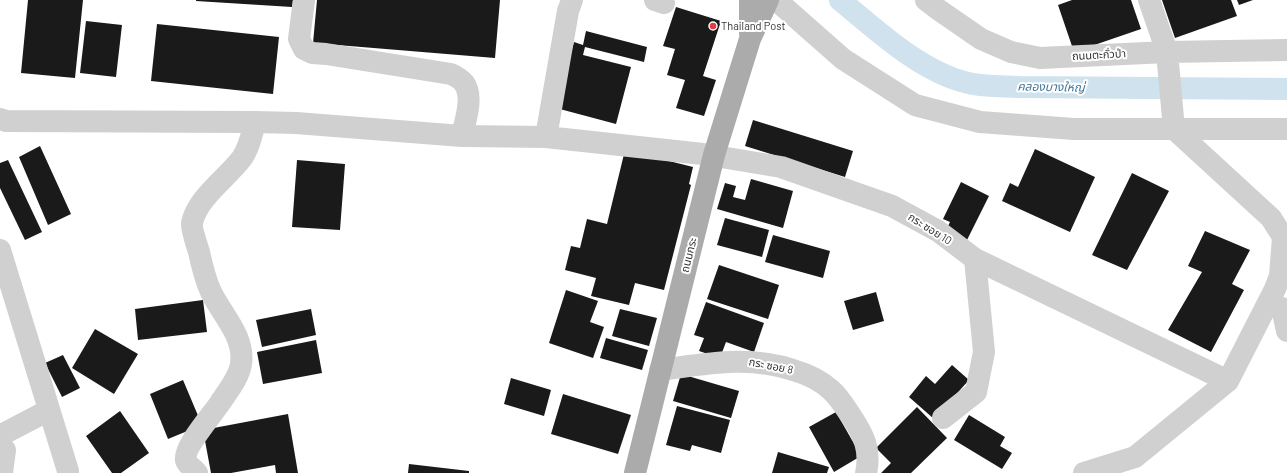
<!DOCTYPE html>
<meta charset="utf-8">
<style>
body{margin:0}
canvas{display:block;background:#fff}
</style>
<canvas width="1287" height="473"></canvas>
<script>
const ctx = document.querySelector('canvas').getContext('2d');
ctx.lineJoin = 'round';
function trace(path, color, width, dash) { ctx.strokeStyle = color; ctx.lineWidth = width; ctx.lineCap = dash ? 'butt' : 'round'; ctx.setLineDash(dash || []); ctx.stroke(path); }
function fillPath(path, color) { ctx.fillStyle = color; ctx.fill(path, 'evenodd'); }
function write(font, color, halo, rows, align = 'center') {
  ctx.font = font + ' Barlow,"Noto Sans Thai",sans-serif'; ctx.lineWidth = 4; ctx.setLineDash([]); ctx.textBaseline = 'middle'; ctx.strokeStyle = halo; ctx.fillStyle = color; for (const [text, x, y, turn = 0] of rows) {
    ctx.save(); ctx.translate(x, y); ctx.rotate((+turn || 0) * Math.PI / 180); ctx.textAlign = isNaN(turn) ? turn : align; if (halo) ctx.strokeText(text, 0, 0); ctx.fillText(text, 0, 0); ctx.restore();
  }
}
const canal = new Path2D(`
 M 840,0 C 875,29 917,68 961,81 C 980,87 1000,86 1019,87 L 1287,89`);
const building = new Path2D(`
 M 28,0 L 83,0 L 75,78 L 21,73 Z
 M 196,0 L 293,0 L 292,7 L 196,1 Z
 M 317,0 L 500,0 L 495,58 L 313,43 Z
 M 1072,0 L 1131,0 L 1141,29 L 1074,52 L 1058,5 Z
 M 1162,0 L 1231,0 L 1237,16 L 1175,38 Z
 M 1237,0 L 1253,0 L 1239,5 Z
 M 676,7 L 721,21 L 703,76 L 716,80 L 704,116 L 676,108 L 685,80 L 667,75 L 675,49 L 663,46 Z
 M 86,21 L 122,25 L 116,77 L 80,73 Z
 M 157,24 L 279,37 L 273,94 L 151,81 Z
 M 586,31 L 647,47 L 644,62 L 585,47 L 583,55 L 631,67 L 616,124 L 556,108 L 574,42 L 583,45 Z
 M 753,120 L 853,151 L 845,177 L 745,146 Z
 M 40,146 L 71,214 L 48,225 L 19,157 Z
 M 1035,149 L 1095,177 L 1070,232 L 1002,201 L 1010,183 L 1018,187 Z
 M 625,150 L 693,167 L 689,184 L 691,185 L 664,290 L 635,283 L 629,305 L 591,296 L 596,278 L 565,270 L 571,246 L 580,248 L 587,219 L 607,224 Z
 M 8,160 L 42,232 L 25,240 L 0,188 L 0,163 Z
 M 297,160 L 345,164 L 340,230 L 292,227 Z
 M 1132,173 L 1169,191 L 1127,270 L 1092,255 Z
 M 751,179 L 793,191 L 783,228 L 717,209 L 725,183 L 736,186 L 733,197 L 745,200 Z
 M 961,182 L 989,196 L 966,242 L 945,232 L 950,222 L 943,219 Z
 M 725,218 L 769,230 L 762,257 L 717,245 Z
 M 1205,231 L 1250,250 L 1232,284 L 1244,290 L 1211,352 L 1168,330 L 1202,272 L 1188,266 Z
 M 773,235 L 830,251 L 823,278 L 765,262 Z
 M 719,265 L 779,285 L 768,319 L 707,299 Z
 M 566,290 L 598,301 L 590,322 L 604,327 L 593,358 L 549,343 Z
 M 876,292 L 884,321 L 853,330 L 844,301 Z
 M 203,300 L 207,332 L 138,340 L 135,309 Z
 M 706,302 L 764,323 L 754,352 L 726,342 L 720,358 L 699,351 L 704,338 L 694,335 Z
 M 311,309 L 316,335 L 262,347 L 256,320 Z
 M 620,309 L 657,318 L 649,346 L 612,336 Z
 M 95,329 L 138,354 L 114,394 L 72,368 Z
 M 606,338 L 648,350 L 642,370 L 600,358 Z
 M 316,340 L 322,373 L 263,384 L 257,352 Z
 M 63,355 L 80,388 L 62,397 L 45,363 Z
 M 952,365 L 969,380 L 934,419 L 909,397 L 926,376 L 935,384 Z
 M 681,374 L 739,391 L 731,418 L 673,401 Z
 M 511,378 L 551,390 L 544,416 L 504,404 Z
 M 183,380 L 202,425 L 168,439 L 150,394 Z
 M 563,394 L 631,415 L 618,454 L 551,434 Z
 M 677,406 L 730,420 L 721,453 L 692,445 L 690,451 L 666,445 Z
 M 917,407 L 947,438 L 911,473 L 881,473 L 891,463 L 876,448 Z
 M 120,411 L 149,453 L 121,473 L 112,473 L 86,436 Z
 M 836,412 L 861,456 L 834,472 L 809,427 Z
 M 288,414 L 298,473 L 276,473 L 275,465 L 231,473 L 211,473 L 203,430 Z
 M 969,415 L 1005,437 L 1000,446 L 1012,453 L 1002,469 L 954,440 Z
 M 778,452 L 829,467 L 827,473 L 772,473 Z
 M 409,464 L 469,471 L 469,473 L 408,473 Z`);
const minor = new Path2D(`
 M 304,0 L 299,39 L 304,49 L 312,53 L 326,54 L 451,74 C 455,76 461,79 464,83 C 474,97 465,121 462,136
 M 655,0 L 664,3
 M 776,0 L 843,59 L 915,105 L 980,122 L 1074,129 L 1287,129
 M 926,0 L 939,10 L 981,39 L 1011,52 L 1040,58 L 1167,52 L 1287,50
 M 0,119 L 6,121 L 255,122 L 296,123 L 462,136 L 546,137 L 703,154 L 781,167 L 892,206 L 938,231 L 975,259 L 984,352 L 976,392 L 943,418
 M 546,137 L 568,11 L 572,0
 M 0,250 L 68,471
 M 975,259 L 1228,381
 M 1282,308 L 1287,331
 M 660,370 C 706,364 748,355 793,370 C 807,374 820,380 831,390 C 839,397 845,407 851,416 C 864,435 871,450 866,473
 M 0,438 L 3,434 L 49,410
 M 0,444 L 5,450 L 2,473
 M 197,473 C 194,469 187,465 186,460 C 183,448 212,415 220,403 C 227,392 239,378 241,364 C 245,336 222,315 211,292 C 205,279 202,266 199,252 C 197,245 191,229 192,223 C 197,198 227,178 242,158 C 249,148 252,134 255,122
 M 1084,473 L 1135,457 L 1228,381 L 1275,289 L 1280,276 L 1283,237 L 1271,218 L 1174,129 L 1167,52 L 1149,0`);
const major = new Path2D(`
 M 750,0 L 750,33
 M 635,473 L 714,155 L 750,39 L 768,0`);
const markers = [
 [713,26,4,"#e63946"]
];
const poiNames = [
 ["Thailand Post",721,26]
];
const streetNames = [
 ["ถนนตะกั่วป่า",1099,55,-3],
 ["กระ ซอย 10",930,229,32],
 ["ถนนกระ",689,255,-76],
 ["กระ ซอย 8",771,366,11]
];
const waterNames = [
 ["คลองบางใหญ่",1051,87,1]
];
trace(canal, '#cfe2ee', 22);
fillPath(building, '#1a1a1a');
trace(minor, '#d0d0d0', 22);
trace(major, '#ababab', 22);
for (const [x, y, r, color] of markers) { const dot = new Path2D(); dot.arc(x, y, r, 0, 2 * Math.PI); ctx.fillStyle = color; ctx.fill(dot); trace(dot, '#fff', 1.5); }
write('11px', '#333', '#fff', poiNames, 'left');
write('11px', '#333', '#fff', streetNames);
write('italic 12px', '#3f7597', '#fff', waterNames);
</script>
